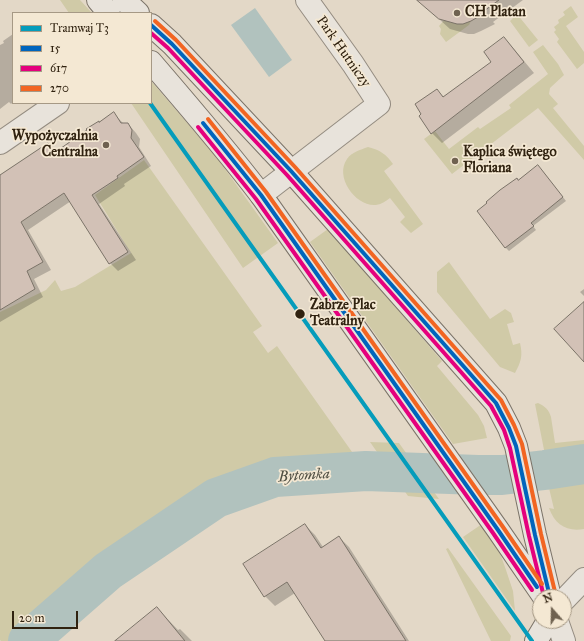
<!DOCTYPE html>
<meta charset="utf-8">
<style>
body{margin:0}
#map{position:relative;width:584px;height:641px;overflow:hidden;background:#e3d8c7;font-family:"IM FELL Great Primer",serif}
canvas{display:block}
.legend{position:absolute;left:12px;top:12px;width:140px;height:92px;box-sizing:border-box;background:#f4e8d3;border:1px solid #a69985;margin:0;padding:5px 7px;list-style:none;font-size:12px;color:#302210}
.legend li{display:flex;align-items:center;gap:8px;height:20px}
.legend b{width:20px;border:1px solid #a69985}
.north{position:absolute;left:532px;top:589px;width:40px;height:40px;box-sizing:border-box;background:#f4e8d3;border:1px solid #a69985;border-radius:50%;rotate:340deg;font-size:11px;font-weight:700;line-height:16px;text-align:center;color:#302210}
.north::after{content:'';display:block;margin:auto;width:14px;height:18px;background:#6f6250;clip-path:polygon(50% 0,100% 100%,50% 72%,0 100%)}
.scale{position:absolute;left:12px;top:611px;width:66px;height:18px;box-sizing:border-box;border:2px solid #302210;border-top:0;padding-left:5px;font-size:12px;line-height:14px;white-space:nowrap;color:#302210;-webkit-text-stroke:3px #f4e8d3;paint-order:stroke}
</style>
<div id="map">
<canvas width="584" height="641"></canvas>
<ul class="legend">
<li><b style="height:5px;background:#059cbb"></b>Tramwaj T3</li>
<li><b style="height:5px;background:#0065bd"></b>15</li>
<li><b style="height:5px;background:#e5007d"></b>617</li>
<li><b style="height:5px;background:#f26522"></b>270</li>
</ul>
<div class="north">N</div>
<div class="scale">20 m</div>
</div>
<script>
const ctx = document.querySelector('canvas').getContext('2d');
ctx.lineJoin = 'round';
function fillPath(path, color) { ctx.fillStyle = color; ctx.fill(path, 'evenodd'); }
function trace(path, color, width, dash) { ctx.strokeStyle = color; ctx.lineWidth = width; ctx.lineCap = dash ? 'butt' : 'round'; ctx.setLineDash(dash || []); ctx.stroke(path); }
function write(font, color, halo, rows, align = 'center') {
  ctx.font = font + ' "IM FELL Great Primer",serif'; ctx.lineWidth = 3.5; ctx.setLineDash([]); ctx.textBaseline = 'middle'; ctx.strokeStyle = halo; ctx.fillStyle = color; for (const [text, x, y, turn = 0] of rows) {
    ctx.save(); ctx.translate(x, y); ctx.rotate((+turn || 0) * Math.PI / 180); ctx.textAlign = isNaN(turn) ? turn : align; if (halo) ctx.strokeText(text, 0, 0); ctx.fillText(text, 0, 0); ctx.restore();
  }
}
const green = new Path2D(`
 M 60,0 L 80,0 L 92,13 L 69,13 Z
 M 571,6 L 578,17 L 566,26 L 584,52 L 584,63 L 577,69 L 557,42 L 559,39 L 554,32 L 556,30 L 554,27 L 559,23 L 558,20 L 565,15 L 563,12 Z
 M 517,14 L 538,40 L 529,47 L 510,21 Z
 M 446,18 L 471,21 L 469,25 L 446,42 L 440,34 L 441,29 L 439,26 Z
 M 543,45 L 558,64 L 564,75 L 550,88 L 549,94 L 558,104 L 553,108 L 584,146 L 584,160 L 538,108 L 452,174 L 424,139 L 435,131 L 449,149 L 478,127 L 480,129 L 511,108 L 509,105 L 548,74 L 533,52 Z
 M 151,81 L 215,155 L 278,243 L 243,268 L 131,103 L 151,103 Z
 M 368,147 C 380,150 386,154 393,164 L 384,171 L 423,224 L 411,233 L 400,222 L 405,217 L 390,198 C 386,201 382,204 376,205 C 356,207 334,177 347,159 C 352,152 360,150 368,147 Z
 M 144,160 L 262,326 L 253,332 L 268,353 L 277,346 L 357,459 L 275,468 L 208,495 L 106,565 L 10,641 L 1,641 L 0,640 L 0,312 L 46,290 L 55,280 L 61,291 L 75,287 L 131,253 L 95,195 Z
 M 328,229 L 442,361 L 437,366 L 478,415 L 484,426 L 487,438 L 453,444 L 310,242 Z
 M 449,262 L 490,319 L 505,309 L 511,313 L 514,322 L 507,324 L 513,345 L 520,343 C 523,356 521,362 515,373 L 500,367 L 437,292 L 437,272 Z
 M 538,403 C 545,406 549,410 551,417 L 555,443 L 584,440 L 584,454 L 546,460 L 535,404 Z
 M 370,442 L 399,443 L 439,499 L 408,496 Z
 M 584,475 L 584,529 C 567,532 555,525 549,508 L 554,509 L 549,488 L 558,484 Z
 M 482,524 L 493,541 L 501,556 L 506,570 L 513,591 L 515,611 L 463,537 Z
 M 448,548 L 511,636 L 510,641 L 491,641 L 446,549 Z`);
const water = new Path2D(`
 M 255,8 L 292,60 L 269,77 L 231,25 Z`);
const shadow = new Path2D(`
 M 418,0 L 523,0 L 493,22 L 495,24 L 481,31 L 474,34 L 468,34 L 450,29 Z
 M 13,34 L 13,102 L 11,104 L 9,102 L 0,109 L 0,45 L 4,43 L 3,41 Z
 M 504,38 L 514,49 L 534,73 L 442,143 L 432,133 L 436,90 L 444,97 L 493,62 Z
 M 114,114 L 123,123 L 128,124 L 136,133 L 140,139 L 139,147 L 151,166 L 124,184 L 125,186 L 99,204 L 136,260 L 118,271 L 110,263 L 71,201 L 28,230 L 51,270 L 34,279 L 43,297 L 0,322 L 0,177 L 48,144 L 56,153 Z
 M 541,169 L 566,201 L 533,226 L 536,230 L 509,251 L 505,247 Z
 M 584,289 L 584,296 L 580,292 Z
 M 305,525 L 315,535 L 323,547 L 339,537 L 349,547 L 409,641 L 326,641 L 295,593 L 275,606 L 265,596 Z
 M 157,608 L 178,630 L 180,629 L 192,641 L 125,641 Z`);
const river = new Path2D(`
 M 28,641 L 108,571 L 216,498 L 275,477 L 366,471 L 478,475 L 502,475 L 545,470 L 584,464`);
const building = new Path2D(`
 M 417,0 L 499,0 L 484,11 L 485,13 L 471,21 L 463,24 L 457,24 L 439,19 Z
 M 504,37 L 524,62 L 431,134 L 419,116 L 421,114 L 415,104 L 437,89 L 443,97 L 491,62 L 484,52 Z
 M 114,112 L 121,123 L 128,123 L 132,130 L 131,138 L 144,157 L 117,176 L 118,178 L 92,195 L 128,252 L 109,264 L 64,193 L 21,222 L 43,262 L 27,271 L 35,289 L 0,310 L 0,175 L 48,143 L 54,153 L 87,130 L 86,129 L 99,121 L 99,122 Z
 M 538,165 L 563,197 L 531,223 L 534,226 L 505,248 L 477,211 L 487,203 L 486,202 L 500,190 L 517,178 L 518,180 Z
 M 584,302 L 584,362 L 554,329 Z
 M 305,524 L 321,548 L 339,536 L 406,641 L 325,641 L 287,582 L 264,597 L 243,564 Z
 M 157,607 L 185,641 L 115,641 Z`);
const minor = new Path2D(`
 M 0,143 L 58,103
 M 261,195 L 379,104 L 353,64 L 307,0
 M 557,621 L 564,641`);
const tertiary = new Path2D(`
 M 564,600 L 584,579`);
const secondary = new Path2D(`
 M 98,0 L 109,13
 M 124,0 L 138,13
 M 151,25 L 172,44 L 291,171 L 496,403 L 509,428 L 516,446 L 535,535 L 550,597
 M 151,62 C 188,105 226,149 261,195 L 498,530 L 544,597
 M 536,641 L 548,621`);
const bus1 = new Path2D(`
 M 151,25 L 172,44 L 291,171 L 496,403 L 509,428 L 516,446 L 535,535 L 550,597
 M 203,123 L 261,195 L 498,530 L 537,587`);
const bus2 = new Path2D(`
 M 151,33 L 168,48 L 287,175 L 491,406 L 504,430 L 510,448 L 529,536 L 544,597
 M 198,127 L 256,199 L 493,533 L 532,590`);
const bus3 = new Path2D(`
 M 155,21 L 176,40 L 295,167 L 501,400 L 514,425 L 522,444 L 541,534 L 556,596
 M 208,119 L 266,192 L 503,527 L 542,584`);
const tram1 = new Path2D(`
 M 150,103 L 532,641`);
const markers = [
 [457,13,4,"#6f6250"],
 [106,145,4,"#6f6250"],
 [455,161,4,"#6f6250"],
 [300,314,5.5,"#302210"]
];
const poiNames = [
 ["CH Platan",465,13],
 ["Wypożyczalnia",98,137,"right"],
 ["Centralna",98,153,"right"],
 ["Kaplica świętego",463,153],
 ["Floriana",463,169]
];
const streetNames = [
 ["Park Hutniczy",343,52,55]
];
const stopNames = [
 ["Zabrze Plac",310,306],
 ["Teatralny",310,322]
];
const waterNames = [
 ["Bytomka",304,476,-4]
];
fillPath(green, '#d0caa7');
fillPath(water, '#b1c2be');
fillPath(shadow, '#0003');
trace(river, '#b1c2be', 40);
fillPath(building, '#d2c1b6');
trace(building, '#7b7368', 1);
trace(minor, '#948c81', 24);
trace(tertiary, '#948c81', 24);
trace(secondary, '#7b7368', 24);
trace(minor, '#e8e3db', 22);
trace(tertiary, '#e8e3db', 22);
trace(secondary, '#e8e3db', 22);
trace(bus1, '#0065bd', 4);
trace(bus2, '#e5007d', 4);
trace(bus3, '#f26522', 4);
trace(tram1, '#059cbb', 4);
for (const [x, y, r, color] of markers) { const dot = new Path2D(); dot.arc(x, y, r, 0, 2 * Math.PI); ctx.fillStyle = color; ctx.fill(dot); trace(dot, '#f4e8d3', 1.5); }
write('bold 14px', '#302210', '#f4e8d3', poiNames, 'left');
write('14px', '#302210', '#f4e8d3', streetNames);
write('bold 14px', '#302210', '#f4e8d3', stopNames, 'left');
write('italic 15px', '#504f43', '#f4e8d3', waterNames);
</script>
